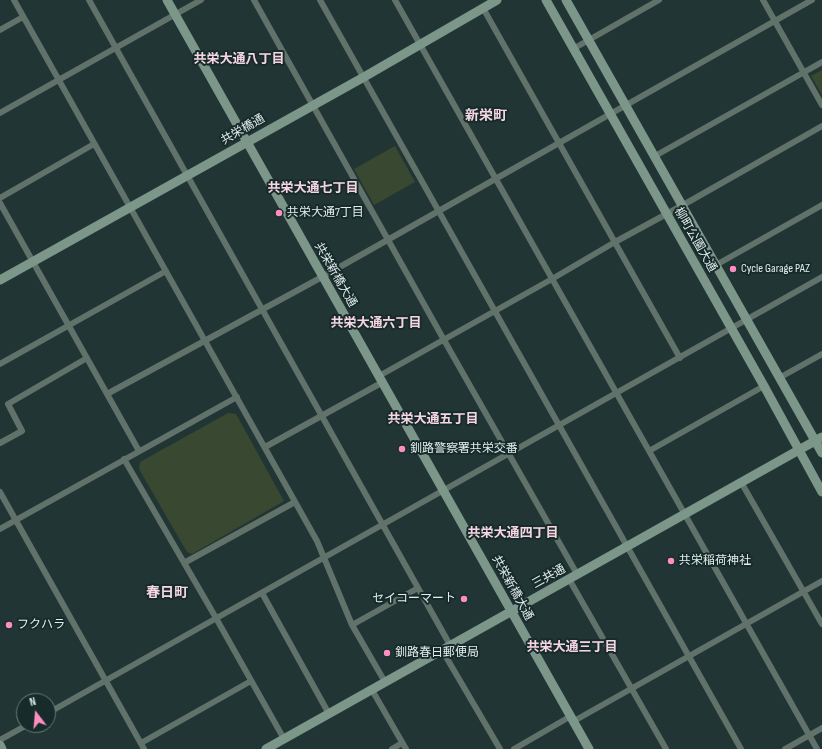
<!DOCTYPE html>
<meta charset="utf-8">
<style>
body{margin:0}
#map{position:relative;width:822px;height:749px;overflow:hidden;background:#223535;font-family:"Sofia Sans Condensed",sans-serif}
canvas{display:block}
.north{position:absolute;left:16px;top:693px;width:40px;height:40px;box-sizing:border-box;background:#182b2b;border:1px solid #687878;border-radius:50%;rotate:344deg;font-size:11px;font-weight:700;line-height:16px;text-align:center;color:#e1ecec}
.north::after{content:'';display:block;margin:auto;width:14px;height:18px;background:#fc8fc1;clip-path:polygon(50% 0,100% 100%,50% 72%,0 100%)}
</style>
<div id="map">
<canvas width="822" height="749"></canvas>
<div class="north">N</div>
</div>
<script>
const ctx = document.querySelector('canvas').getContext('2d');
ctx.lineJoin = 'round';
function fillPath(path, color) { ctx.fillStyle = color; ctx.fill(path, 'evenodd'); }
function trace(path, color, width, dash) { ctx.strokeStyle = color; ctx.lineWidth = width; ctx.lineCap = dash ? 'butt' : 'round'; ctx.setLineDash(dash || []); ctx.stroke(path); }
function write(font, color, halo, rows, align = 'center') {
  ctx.font = font + ' "Sofia Sans Condensed","Noto Sans JP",sans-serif'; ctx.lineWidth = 4; ctx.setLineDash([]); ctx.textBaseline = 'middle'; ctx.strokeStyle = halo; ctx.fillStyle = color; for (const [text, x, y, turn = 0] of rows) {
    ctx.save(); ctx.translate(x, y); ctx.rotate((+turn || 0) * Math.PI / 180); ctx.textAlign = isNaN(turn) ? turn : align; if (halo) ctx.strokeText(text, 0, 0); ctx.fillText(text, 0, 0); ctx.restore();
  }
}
const green = new Path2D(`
 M 822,70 L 822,95 L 811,76 Z
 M 395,146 L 415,182 L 374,205 L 354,169 Z
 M 228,413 L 236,414 L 284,501 L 192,554 L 187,552 L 139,469 L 140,462 Z`);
const street = new Path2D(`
 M 14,0 L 317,541 L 352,625 L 385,682
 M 89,0 L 450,645
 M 254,0 L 444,340 L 577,574
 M 320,0 L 741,749
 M 395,0 L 817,749
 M 763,0 L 822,105
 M 483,8 L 680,358
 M 0,30 L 23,17
 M 573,49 L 659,0
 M 0,113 L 201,0
 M 655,156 L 822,62
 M 0,198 L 94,144
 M 0,203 L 139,451
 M 716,265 L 822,205
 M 0,364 L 166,271
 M 379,376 L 552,279 L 615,242 L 683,205 L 822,126
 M 779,378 L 822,354
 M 107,394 L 322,277 L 812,0
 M 0,443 L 22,431 L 8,404 L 87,358
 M 265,447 L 383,382
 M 649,451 L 764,386
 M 124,459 L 216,618 L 284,739
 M 741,482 L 822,624
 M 0,492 L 144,749
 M 0,529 L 237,397
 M 184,563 L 295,502
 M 569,579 L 666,749
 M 262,593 L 329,714
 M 352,625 L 418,588
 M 442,650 L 500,749
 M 372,690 L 406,749
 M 48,713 L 822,277
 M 574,721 L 822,581
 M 0,740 L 27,725
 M 141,743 L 251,681
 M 392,749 L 402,743
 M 514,749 L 571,716
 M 785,749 L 822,728`);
const secondary = new Path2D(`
 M 167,0 C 306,251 449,499 589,749
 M 546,0 L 764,386 L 822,492
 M 566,0 L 822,453
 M 0,280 L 364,77 L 497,0
 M 0,745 L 2,749
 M 266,749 L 822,437`);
const markers = [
 [279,213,4,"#fc8fc1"],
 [733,269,4,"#fc8fc1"],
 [402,449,4,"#fc8fc1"],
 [671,561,4,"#fc8fc1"],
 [464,599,4,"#fc8fc1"],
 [9,625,4,"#fc8fc1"],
 [387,653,4,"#fc8fc1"]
];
const streetNames = [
 ["共栄橋通",243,130,-30],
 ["柳町公園大通",695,240,60],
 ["共栄新橋大通",335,275,60],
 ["三共通",549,577,-29],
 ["共栄新橋大通",512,588,61]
];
const poiNames = [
 ["共栄大通7丁目",287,213],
 ["Cycle Garage PAZ",741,269],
 ["釧路警察署共栄交番",410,449],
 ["共栄稲荷神社",679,561],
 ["セイコーマート",456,599,"right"],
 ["フクハラ",17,625],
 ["釧路春日郵便局",395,653]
];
const neighbourhoodNames = [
 ["共栄大通八丁目",239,60],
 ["共栄大通七丁目",313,189],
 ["共栄大通六丁目",376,324],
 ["共栄大通五丁目",433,420],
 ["共栄大通四丁目",513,534],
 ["共栄大通三丁目",572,648]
];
const quarterNames = [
 ["新栄町",486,116],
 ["春日町",167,593]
];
fillPath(green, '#394830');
trace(street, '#61726a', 6);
trace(secondary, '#7c968a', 9);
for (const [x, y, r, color] of markers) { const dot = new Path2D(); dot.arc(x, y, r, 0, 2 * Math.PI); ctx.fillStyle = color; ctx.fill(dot); trace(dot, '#182b2b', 1.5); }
write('12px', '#e1ecec', '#182b2b', streetNames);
write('12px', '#e1ecec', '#182b2b', poiNames, 'left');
write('bold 13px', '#f7d6e3', '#182b2b', neighbourhoodNames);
write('bold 14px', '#f7d6e3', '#182b2b', quarterNames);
</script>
